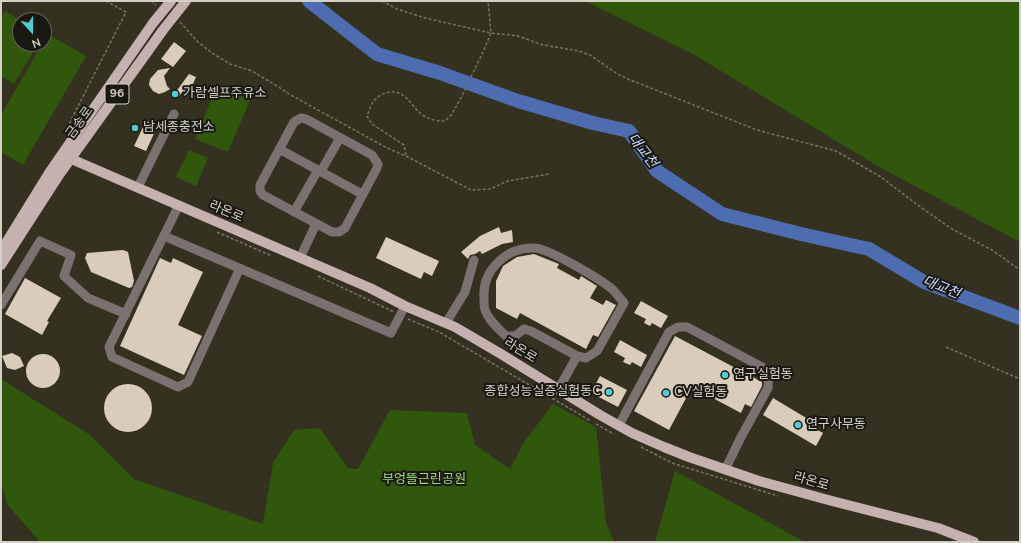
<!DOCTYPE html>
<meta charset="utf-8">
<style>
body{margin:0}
#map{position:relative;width:1021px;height:543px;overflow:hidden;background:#343120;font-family:"Nunito Sans",sans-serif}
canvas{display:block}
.frame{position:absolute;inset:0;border:2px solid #d3d1c7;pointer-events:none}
.north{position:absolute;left:12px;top:12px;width:40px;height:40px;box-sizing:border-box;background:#1a1911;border:1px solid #64635a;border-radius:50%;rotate:159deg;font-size:11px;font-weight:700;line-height:16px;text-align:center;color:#d3d1c7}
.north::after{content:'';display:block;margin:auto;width:14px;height:18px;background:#51ccd3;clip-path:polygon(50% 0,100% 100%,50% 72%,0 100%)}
</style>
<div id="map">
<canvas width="1021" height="543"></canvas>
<div class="frame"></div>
<div class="north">N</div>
</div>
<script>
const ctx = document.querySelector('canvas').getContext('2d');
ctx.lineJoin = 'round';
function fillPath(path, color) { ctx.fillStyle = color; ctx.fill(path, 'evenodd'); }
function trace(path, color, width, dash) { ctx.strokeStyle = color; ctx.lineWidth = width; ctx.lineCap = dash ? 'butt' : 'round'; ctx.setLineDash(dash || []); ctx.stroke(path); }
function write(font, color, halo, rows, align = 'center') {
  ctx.font = font + ' "Nunito Sans","Noto Sans KR",sans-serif'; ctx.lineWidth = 4; ctx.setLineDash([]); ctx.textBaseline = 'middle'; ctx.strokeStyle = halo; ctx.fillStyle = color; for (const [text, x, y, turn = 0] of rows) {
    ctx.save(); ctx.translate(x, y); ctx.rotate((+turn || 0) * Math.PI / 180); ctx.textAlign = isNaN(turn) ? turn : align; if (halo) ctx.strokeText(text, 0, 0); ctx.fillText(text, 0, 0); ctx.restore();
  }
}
const green = new Path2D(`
 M 585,1 L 1020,1 L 1020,242 L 881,168 L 693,54 Z
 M 5,11 L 20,20 L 20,44 L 38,44 L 14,84 L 1,76 L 1,17 Z
 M 48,34 L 86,56 L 23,165 L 1,152 L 1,115 L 42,44 L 44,44 L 44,40 Z
 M 217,86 L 250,100 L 228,152 L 195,139 Z
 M 189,150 L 208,158 L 196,186 L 176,177 Z
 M 1,379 L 90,435 L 134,479 L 263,524 L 273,463 L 294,430 L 320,428 L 348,468 L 358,469 L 390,410 L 467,413 L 475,445 L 510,469 L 524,442 L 553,404 L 596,427 L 606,523 L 614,542 L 40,542 L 7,504 L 1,481 Z
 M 675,471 L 805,542 L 655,542 Z`);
const river = new Path2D(`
 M 309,1 L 377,54 L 440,73 L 518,101 L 593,123 L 629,131 L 657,171 L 722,214 L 801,234 L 869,249 L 924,282 L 1020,318`);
const building = new Path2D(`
 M 174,42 L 186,51 L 173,67 L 161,59 Z
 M 170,68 L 164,76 L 167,86 L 170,89 L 165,92 L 159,94 L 153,91 L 149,85 L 150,79 L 158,70 Z
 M 189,74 L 196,77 L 189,93 L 183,91 L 179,96 L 175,93 Z
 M 146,121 L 157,127 L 146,151 L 134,146 Z
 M 499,227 L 501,233 L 512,230 L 513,242 L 502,244 L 482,254 L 480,251 L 475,254 L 470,255 L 468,259 L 461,252 L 480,236 Z
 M 386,237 L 439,261 L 432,276 L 424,272 L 421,279 L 376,258 Z
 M 123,250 L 128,252 L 134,281 L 132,287 L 129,288 L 91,272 L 85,258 L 87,253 Z
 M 534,254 L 559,264 L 557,268 L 579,280 L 581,276 L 597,286 L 590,298 L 603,305 L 606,300 L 616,305 L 598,337 L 593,335 L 586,349 L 520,313 L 517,319 L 496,308 L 496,281 L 503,266 L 517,257 Z
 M 160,258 L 171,263 L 173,258 L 203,272 L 178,325 L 202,336 L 184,375 L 120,346 Z
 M 25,278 L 61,298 L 47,321 L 49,322 L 42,335 L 5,314 Z
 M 641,301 L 668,316 L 661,328 L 652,323 L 650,326 L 644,323 L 646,319 L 634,313 Z
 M 675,336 L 762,382 L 762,386 L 751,407 L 745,404 L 741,413 L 692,387 L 669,430 L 634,411 Z
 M 620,340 L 647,355 L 641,367 L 632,362 L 630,365 L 623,362 L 625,358 L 614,352 Z
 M 12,353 L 20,357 L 24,366 L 15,370 L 7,368 L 2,356 Z
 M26 371a17 17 0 1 1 34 0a17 17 0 1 1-34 0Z
 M 600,376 L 627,390 L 618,407 L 591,393 Z
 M104 408a24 24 0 1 1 48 0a24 24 0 1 1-48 0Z
 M 773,398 L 808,419 L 809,416 L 818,421 L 814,428 L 823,433 L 816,446 L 763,415 Z`);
const path = new Path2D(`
 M 151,1 L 156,5
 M 382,1 L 397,9 L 425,18 L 491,33 L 518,36 L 543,45 L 579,51 L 590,55 L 616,73 L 628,79 L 757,130 L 836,151 L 881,177 L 919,206 L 952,229 L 992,250 L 1020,270
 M 180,22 L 198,42 L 212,53 L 230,64 L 252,71 L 277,86 L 289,94 L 387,148 L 406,156 L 471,190 L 490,189 L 508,181 L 549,174
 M 67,128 L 126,12 L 106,1
 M 406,155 L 404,145 L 372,124 L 367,116 C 371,105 374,96 386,93 C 406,87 410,107 424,116 C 430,120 438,121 445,121 L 451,115 L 460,100 L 483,52 L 491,33 L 488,1
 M 217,232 L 272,256
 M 318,276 L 394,312
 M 408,319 L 439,332 L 591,421
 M 946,347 L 1020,379
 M 596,424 L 614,434
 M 641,447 L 672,463 L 778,496`);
const minor = new Path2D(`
 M 301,118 L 306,119 L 372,155 L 378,164 L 377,168 L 345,228 L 339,232 L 332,232 L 263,195 L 260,191 L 260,185 L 294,122 Z
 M 279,149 L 362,194
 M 321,171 L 340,138
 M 138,187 L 174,114
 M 179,205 L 109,347 L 112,357 L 178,387 L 188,382 L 240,268
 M 294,212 L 318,170
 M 164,236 L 391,333 L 405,306
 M 300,258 L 316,224
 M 1,305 L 40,241 L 71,255 L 64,276 L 88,298 L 126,314
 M 446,323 L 465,292 L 474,260
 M 558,390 L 577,356 L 586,358 L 597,351 L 624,303 C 620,298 616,293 612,289 C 600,279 548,248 534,248 C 507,247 482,270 484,298 C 484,302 484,307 485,310 C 489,321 498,328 506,336 L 515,336 L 524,329 L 531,331 L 577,356
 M 619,425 L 669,332 L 678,327 L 687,327 L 762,367 C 768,374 769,379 768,388 L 740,439 L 725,470`);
const major = new Path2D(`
 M 62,155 L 370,288 L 405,306 L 455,327 L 501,354 L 600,415 L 632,433 L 664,447 L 689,457 L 759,481 L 832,501 L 938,528 L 974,542
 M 1,251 L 51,170 L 153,23 L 171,1
 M 1,265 L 59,175 L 163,30 L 186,1`);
const markers = [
 [175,94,4,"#51ccd3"],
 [135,128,4,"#51ccd3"],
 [725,375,4,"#51ccd3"],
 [609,392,4,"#51ccd3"],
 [666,393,4,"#51ccd3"],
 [798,425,4,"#51ccd3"]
];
const shields = [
 [117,94,24]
];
const shieldNames = [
 ["96",117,94]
];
const poiNames = [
 ["가람셀프주유소",183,94],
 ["남세종충전소",143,128],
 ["연구실험동",733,375],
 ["종합성능실증실험동C",601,392,"right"],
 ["CV실험동",674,393],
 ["연구사무동",806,425]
];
const streetNames = [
 ["금송로",80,123,-54],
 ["라온로",226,212,23],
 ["라온로",520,351,31],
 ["라온로",811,482,16]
];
const parkNames = [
 ["부엉뜰근린공원",424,480]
];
const waterNames = [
 ["대교천",642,151,52],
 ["대교천",941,288,22]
];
fillPath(green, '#31570c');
trace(river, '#4e6cb0', 14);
fillPath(building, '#daccba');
trace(path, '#777466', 1.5, [3, 2]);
trace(minor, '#7b7171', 9);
trace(major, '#c6b1b1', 10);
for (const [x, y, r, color] of markers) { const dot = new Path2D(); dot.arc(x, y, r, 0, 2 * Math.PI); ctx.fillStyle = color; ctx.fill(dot); trace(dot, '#1a1911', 1.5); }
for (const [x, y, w] of shields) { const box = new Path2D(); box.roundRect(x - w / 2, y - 10, w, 20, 3); ctx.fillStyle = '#1a1911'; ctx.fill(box); trace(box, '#d3d1c7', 1); }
write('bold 12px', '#d3d1c7', null, shieldNames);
write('13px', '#d3d1c7', '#1a1911', poiNames, 'left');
write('13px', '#d3d1c7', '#1a1911', streetNames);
write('13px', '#9dd674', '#1a1911', parkNames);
write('italic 14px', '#c5d8fe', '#1a1911', waterNames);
</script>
